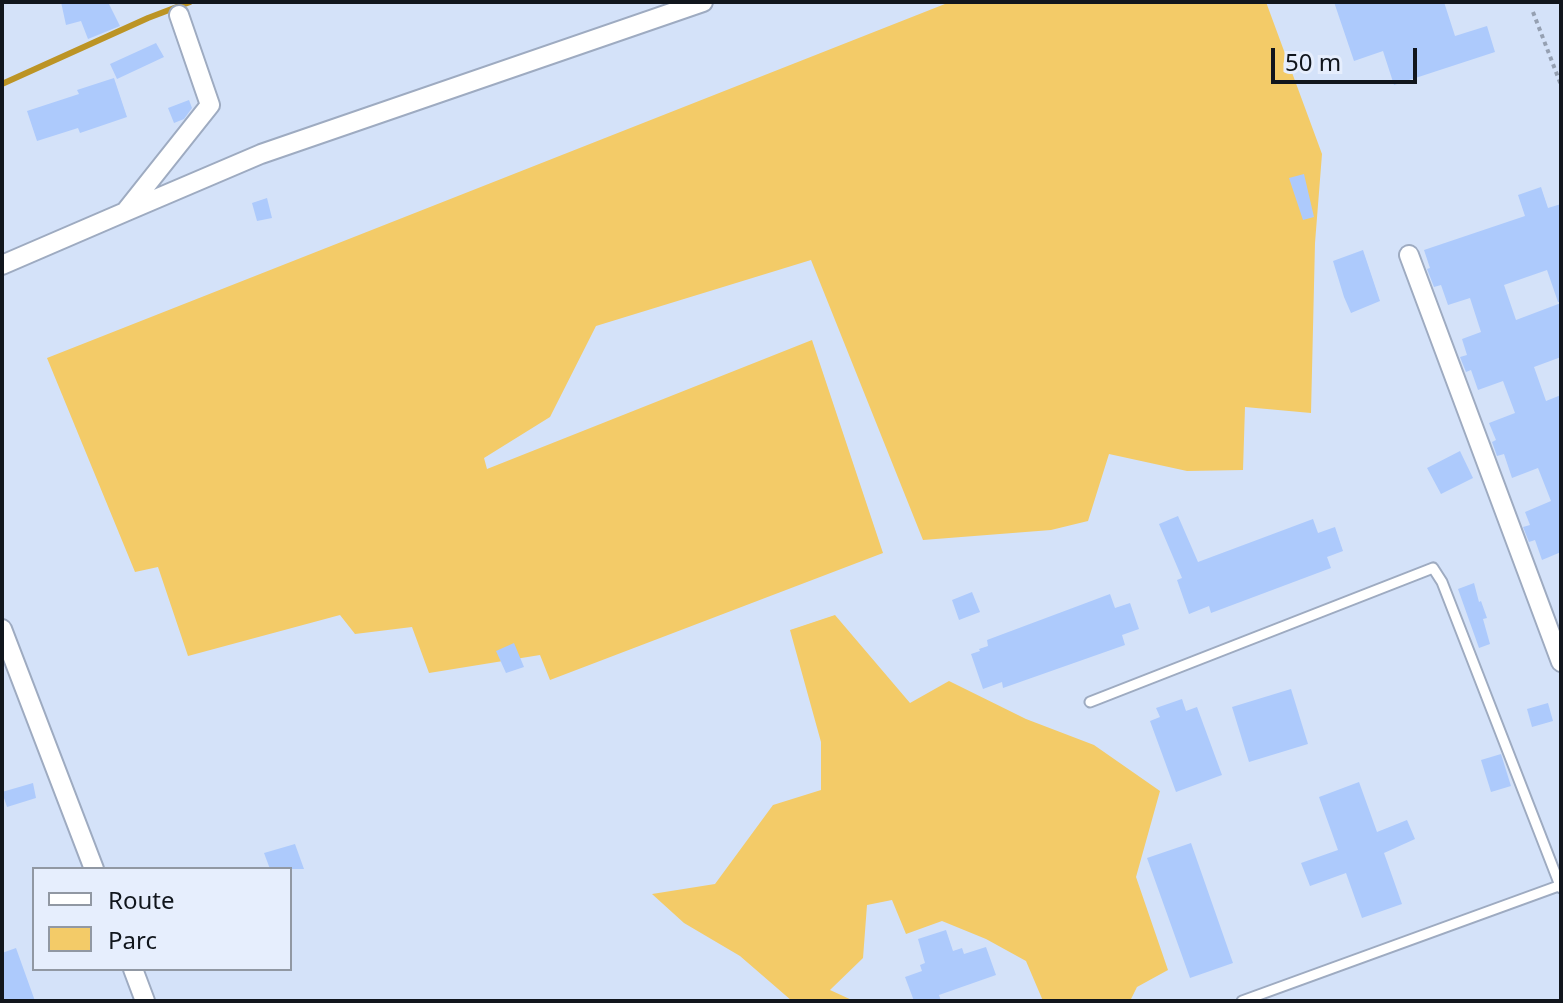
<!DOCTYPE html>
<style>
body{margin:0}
#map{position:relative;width:1563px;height:1003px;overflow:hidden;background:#d4e2f9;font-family:"Noto Sans",sans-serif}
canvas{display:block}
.frame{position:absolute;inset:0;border:4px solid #11161d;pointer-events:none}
.legend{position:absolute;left:32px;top:867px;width:260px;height:104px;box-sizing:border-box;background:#e6eefd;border:2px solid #9198a3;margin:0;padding:10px 14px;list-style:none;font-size:24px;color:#11161d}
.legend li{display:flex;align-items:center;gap:16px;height:40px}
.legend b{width:40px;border:2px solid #9198a3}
.scale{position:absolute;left:1271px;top:48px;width:146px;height:36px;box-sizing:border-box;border:4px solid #11161d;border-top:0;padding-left:10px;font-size:24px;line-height:28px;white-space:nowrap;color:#11161d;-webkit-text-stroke:6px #e6eefd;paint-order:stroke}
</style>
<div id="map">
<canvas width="1563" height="1003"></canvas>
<div class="frame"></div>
<ul class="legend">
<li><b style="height:10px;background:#fff"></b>Route</li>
<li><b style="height:22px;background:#f3cb68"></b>Parc</li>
</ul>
<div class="scale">50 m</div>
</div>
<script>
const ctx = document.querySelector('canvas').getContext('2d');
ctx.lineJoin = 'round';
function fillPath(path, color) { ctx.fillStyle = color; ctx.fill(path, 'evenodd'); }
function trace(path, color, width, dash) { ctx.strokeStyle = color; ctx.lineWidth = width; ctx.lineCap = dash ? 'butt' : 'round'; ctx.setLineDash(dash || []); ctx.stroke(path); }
const green = new Path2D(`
 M 950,2 L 1266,2 L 1322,154 L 1315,243 L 1311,413 L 1245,407 L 1243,470 L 1187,471 L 1109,454 L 1088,521 L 1051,530 L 923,540 L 811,260 L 596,326 L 550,417 L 484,458 L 487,469 L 812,340 L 883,553 L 550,680 L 540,655 L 429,673 L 412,627 L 355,634 L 340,615 L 188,656 L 158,567 L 135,572 L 47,358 Z
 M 835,615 L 910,703 L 949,681 L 1026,719 L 1094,745 L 1160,791 L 1136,877 L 1168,970 L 1137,987 L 1130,1001 L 1043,1001 L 1026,961 L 986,939 L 942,921 L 906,934 L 892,900 L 867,905 L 863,958 L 830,990 L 854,1001 L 792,1001 L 740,956 L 684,923 L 652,894 L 715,884 L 773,805 L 821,790 L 821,742 L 790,630 Z`);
const stream = new Path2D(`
 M 2,84 L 148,18 L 190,2`);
const building = new Path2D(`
 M 61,2 L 108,2 L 120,26 L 88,39 L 81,21 L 66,25 Z
 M 1334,2 L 1444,2 L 1455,36 L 1487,26 L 1495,52 L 1394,85 L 1383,51 L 1354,61 Z
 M 156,43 L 164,57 L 117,79 L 110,64 Z
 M 114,78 L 127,117 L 80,133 L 78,128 L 37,141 L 27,111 L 79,94 L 77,90 Z
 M 189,100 L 192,108 L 184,119 L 174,123 L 168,108 Z
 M 1304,174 L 1314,217 L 1303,220 L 1289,178 Z
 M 1541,187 L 1548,208 L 1561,204 L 1561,302 L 1558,302 L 1547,270 L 1504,285 L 1516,320 L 1561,303 L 1561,357 L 1534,367 L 1546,401 L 1561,395 L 1561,552 L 1542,560 L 1535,540 L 1529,542 L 1523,527 L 1530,525 L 1525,512 L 1551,501 L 1538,468 L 1512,478 L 1504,454 L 1497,456 L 1492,442 L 1496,440 L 1489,423 L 1515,413 L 1503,381 L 1478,390 L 1471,370 L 1466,372 L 1460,357 L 1467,355 L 1462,339 L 1481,332 L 1470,298 L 1448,305 L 1441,285 L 1434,287 L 1427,269 L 1430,268 L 1424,250 L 1525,216 L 1518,195 Z
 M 267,198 L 272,218 L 257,221 L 252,203 Z
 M 1363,250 L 1380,301 L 1351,313 L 1344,297 L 1333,261 Z
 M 1460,451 L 1473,478 L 1441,494 L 1427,468 Z
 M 1178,516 L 1198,562 L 1313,519 L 1318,533 L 1335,527 L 1343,551 L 1327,557 L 1331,568 L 1211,613 L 1209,606 L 1189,614 L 1177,580 L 1182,578 L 1159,524 Z
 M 1474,583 L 1479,602 L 1481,601 L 1487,618 L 1483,619 L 1490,644 L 1479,648 L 1458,589 Z
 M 972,592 L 980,612 L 959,620 L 952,600 Z
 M 1110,594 L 1115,608 L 1130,603 L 1139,629 L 1122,635 L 1125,645 L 1003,688 L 1002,682 L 983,689 L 971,654 L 980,651 L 979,649 L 988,646 L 987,640 Z
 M 514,643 L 524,667 L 506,673 L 496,651 Z
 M 1291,689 L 1308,744 L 1249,762 L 1232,707 Z
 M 1182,699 L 1186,711 L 1197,707 L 1222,775 L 1176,792 L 1150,721 L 1160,717 L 1156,708 Z
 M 1548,703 L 1553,721 L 1532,727 L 1527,709 Z
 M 1501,754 L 1511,786 L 1491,792 L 1481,760 Z
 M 1359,782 L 1377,832 L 1407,820 L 1415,839 L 1384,853 L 1402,904 L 1362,918 L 1346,873 L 1310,886 L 1301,863 L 1338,850 L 1319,797 Z
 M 33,783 L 36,798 L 7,807 L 2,792 Z
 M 1191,843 L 1233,963 L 1190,978 L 1147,858 Z
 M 295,844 L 304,869 L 270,869 L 264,853 Z
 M 946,930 L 953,951 L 962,948 L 964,954 L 986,947 L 996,975 L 939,995 L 941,1001 L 914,1001 L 905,977 L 922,971 L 920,965 L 925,963 L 918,939 Z
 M 16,948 L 35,1001 L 2,1001 L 2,953 Z`);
const path = new Path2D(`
 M 1533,12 L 1561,85`);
const lane = new Path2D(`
 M 1090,702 L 1433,568 L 1442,582 L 1561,888
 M 1242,1001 L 1561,885`);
const street = new Path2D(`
 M 125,212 L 261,154 L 703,2
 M 1409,255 L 1561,662
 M 2,265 L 125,212 L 210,105 L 179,15
 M 2,629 L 94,869
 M 133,969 L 145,1001`);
fillPath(green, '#f3cb68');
trace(stream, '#bc9425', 6);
fillPath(building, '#adcafc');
trace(lane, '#9eabc1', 13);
trace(street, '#9eabc1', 22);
trace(path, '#95a0b2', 4, [4, 4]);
trace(lane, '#fff', 9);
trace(street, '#fff', 18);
</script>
